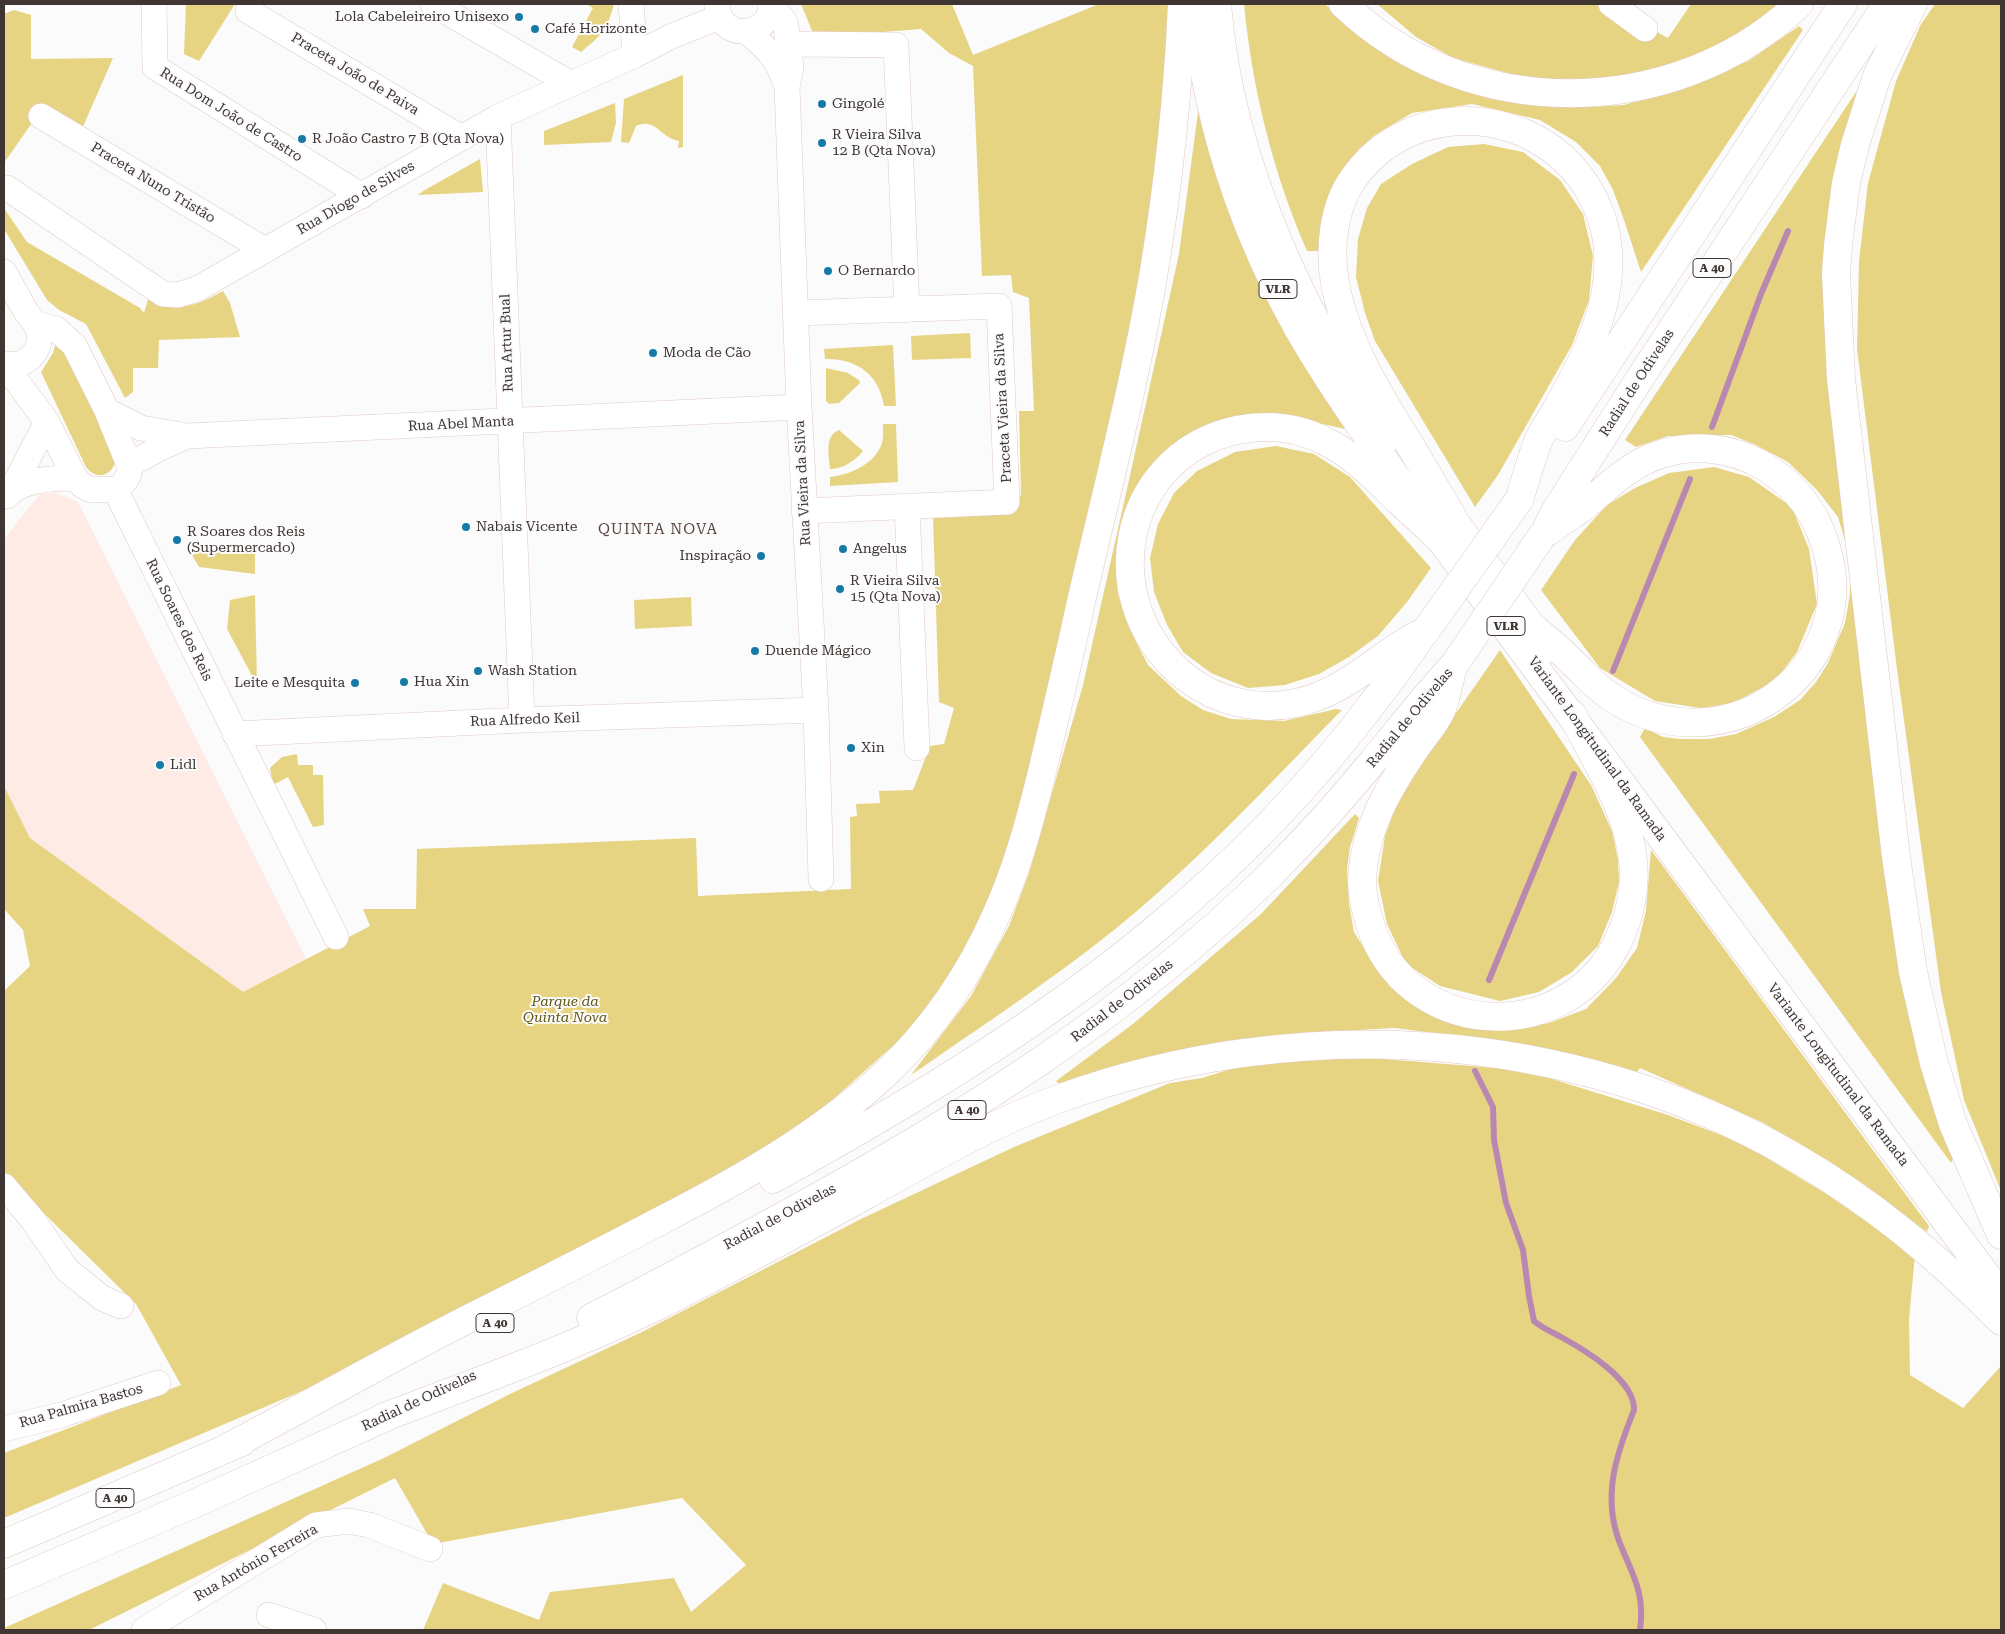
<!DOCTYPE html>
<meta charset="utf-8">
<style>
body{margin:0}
#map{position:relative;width:2005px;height:1634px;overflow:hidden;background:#fbfbfb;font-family:"Roboto Serif",serif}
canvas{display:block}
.frame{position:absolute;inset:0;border:5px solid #3f3533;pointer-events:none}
</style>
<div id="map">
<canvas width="2005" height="1634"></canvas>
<div class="frame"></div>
</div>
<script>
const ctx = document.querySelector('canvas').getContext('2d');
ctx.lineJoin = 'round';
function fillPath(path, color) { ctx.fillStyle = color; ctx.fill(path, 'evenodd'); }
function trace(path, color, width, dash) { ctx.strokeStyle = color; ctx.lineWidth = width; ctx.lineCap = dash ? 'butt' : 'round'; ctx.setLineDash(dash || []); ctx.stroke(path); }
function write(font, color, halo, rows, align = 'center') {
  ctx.font = font + ' "Roboto Serif",serif'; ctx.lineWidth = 4; ctx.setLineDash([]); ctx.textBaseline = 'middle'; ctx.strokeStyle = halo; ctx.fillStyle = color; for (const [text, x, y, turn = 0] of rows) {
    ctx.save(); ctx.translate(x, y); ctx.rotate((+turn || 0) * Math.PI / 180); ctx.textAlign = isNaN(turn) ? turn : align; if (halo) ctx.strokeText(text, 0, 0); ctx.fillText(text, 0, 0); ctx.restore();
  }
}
const built = new Path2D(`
 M 55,493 L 78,502 L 306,959 L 243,993 L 30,838 L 4,786 L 4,539 L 40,494 Z`);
const green = new Path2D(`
 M 186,4 L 235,4 L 199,61 L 184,54 Z
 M 586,4 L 614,4 C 607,30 602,35 581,52 L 572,47 L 593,8 Z
 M 801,4 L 952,4 L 973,55 L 1099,4 L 1168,4 L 1161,153 L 1127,343 L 1026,794 L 999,874 L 975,929 L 939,994 L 896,1043 L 811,1119 L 744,1162 L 504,1289 L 314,1386 L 4,1518 L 4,1453 L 181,1385 L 136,1304 L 4,1174 L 4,991 L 30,966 L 23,930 L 4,909 L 4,786 L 30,838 L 243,992 L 370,926 L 363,909 L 416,909 L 417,849 L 696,838 L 698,896 L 851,889 L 850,817 L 857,816 L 856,804 L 880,803 L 879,791 L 913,790 L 930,746 L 944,744 L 954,708 L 939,702 L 933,517 C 936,516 940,514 944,513 C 968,509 1010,528 1021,494 L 1019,411 L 1034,411 L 1029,298 L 1013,292 L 1011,275 L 982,276 L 973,66 L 949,53 L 921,29 L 883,32 L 883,37 L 815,38 Z
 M 1244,4 L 1325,4 L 1361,37 L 1429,76 L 1470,92 L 1509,100 L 1586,107 L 1624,105 L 1683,88 L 1748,61 L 1799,26 L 1803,30 L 1641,272 L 1623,217 L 1613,190 L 1600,166 L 1576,142 L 1540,120 L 1472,104 L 1412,113 L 1375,135 L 1358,150 L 1341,179 L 1325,251 L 1307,251 C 1273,173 1252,88 1244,4 Z
 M 1377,4 L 1604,4 L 1668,38 L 1691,4 L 1778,4 L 1734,38 L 1695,58 L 1632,78 L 1533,80 L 1453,58 L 1416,37 Z
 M 1935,4 L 2001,4 L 2001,1191 L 1964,1100 L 1941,992 L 1897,669 L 1857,349 L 1859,261 L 1868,183 L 1896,81 L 1921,24 Z
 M 14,10 L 31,15 L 31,59 L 113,58 L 82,129 L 41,110 L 4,163 L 4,14 Z
 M 683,75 L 683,147 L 678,148 L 679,141 C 660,138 656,117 636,126 L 629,143 L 621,142 L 624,99 Z
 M 1856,92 L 1860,98 L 1833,207 L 1926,1074 L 1953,1159 L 1951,1163 L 1640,737 L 1645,728 L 1663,737 L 1680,739 L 1709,739 L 1736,734 L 1774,717 L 1800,700 L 1816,682 L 1828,663 L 1845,623 L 1850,594 L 1850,557 L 1838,517 L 1817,490 L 1788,462 L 1754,444 L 1731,435 L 1668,436 L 1636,447 L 1625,440 Z
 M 615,103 L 616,123 L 611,142 L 544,145 L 544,131 Z
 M 1199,105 L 1259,277 L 1345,429 L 1287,416 L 1233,419 L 1122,529 L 1116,565 L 1118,595 L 1135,640 L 1148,665 L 1181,696 L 1203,710 L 1231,719 L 1284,721 L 1336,709 L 1342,710 C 1268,785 1196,864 1114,930 C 1049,982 979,1028 911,1075 L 971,996 L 1009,926 L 1029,873 L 1083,685 L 1129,480 L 1179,254 Z
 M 1484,144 L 1523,152 L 1560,180 L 1583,214 L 1593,256 L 1589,300 L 1572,345 L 1498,475 L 1475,507 L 1375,341 L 1365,313 L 1356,277 L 1358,239 L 1367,208 L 1381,184 L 1412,164 L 1448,147 Z
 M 480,159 L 483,192 L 418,195 L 423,191 Z
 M 4,208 L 27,242 L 140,308 L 144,313 L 149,296 C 182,312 191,308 223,291 L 230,303 L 240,337 L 159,340 L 158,368 L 133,368 L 133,392 L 125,398 L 86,324 L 59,310 L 47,300 L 4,229 Z
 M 970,333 L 971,358 L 912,360 L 911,336 Z
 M 56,342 L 69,358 L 116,460 C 112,476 97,481 86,467 L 41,372 L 53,353 Z
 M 893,345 L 896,406 L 884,406 C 879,374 856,358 825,359 L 824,349 Z
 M 826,368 L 848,373 L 859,380 L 860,383 L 839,403 L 829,404 L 826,401 Z
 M 883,424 L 896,424 L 898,482 L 830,486 L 830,477 C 848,475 871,466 880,448 C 884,441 883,432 883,424 Z
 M 839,430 L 863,451 C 855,461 843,469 830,469 C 829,455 824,436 839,430 Z
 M 1276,446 L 1314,454 L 1350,477 L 1431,568 L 1407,602 L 1378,636 L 1349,657 L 1319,674 L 1285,685 L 1248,688 L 1211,673 L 1183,652 L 1167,625 L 1154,592 L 1150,558 L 1158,524 L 1174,493 L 1197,471 L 1235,452 Z
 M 1714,467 L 1749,477 L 1792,507 L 1809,549 L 1817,604 L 1797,652 L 1776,680 L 1733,703 L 1700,708 L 1655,701 L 1600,668 L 1541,590 L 1575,540 L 1607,505 L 1635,488 L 1669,473 Z
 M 255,550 L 255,574 L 199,567 L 190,552 Z
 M 255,595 L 257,685 L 227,629 L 230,600 Z
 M 691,597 L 692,626 L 635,629 L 634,600 Z
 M 1500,650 L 1591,785 L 1612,831 L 1618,860 L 1619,882 L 1612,912 L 1598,946 L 1572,972 L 1539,992 L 1500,1001 L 1440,986 L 1406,964 L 1387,924 L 1378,881 L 1385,836 L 1401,792 Z
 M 297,754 L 298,765 L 313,765 L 313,775 L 323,775 L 324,825 L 313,827 L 288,777 L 273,785 L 270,768 L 282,757 Z
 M 1355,814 L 1359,818 L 1350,847 L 1347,869 L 1349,904 L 1354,932 L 1374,964 L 1391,988 L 1425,1011 L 1459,1024 L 1499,1030 L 1549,1023 L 1586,1009 L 1616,978 L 1637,948 L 1646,911 L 1651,850 L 1929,1226 L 1927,1232 L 1832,1163 L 1762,1122 L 1640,1068 L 1637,1072 L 1534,1046 L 1395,1028 L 1301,1033 L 1225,1041 L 1162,1054 L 1106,1068 L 1060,1085 L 1056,1081 L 1133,1024 L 1261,914 Z
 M 1301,1059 L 1383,1059 L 1497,1068 L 1549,1078 L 1668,1115 L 1742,1143 L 1825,1193 L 1915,1255 L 1909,1319 L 1910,1375 L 1963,1408 L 2001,1366 L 2001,1630 L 423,1630 L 443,1583 L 539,1620 L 550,1592 L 674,1578 L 691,1612 L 746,1565 L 682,1498 L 433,1544 L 395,1478 L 89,1630 L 4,1630 L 4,1628 L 384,1458 L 512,1393 L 642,1332 L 861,1219 L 1014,1147 L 1170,1083 L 1202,1078 L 1237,1067 Z`);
const stream = new Path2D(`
 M 1712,427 L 1761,294 L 1788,231
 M 1613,671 L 1690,479
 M 1489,980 L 1574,774
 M 1475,1071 L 1493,1107 L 1494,1140 L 1506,1203 L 1523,1250 L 1529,1296 L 1534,1321 C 1542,1328 1552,1332 1561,1337 C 1585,1350 1635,1380 1634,1410 C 1616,1455 1601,1498 1621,1546 C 1634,1577 1645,1595 1640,1630`);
const minor = new Path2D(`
 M 154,4 L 155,67 L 362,196
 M 433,4 L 571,84
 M 631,4 L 635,55
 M 717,4 C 717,40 770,41 771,4
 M 1611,4 L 1645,29
 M 771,6 L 785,22 L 786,28 L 791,67 L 787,87 L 799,407 L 816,710 L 821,879
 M 248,11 L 462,138
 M 747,32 C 770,50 778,60 787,87
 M 789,47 L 800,44 L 896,45 L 907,310
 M 41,116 L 265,250
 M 498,117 L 522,720
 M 7,188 L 163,294 L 178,295 L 197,289 L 498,117 L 635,55 L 672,36 L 720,17
 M 4,272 C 12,286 19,300 27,313 C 32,320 38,325 39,333 C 41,343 36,352 30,358 C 22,365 14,365 4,364
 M 796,313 L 999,306 L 1007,502 L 804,511
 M 36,324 L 56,329 L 74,345 L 107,411 L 129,465 L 129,474 L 125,481
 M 4,364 L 47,422 L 75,478 L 83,486 L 92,490 L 115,489
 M 107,411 L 141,428 L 187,436
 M 129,465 L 160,448 L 187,436 L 799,407
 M 115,489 L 336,937
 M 10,493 L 47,422
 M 7,496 C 21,479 54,478 75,478
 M 907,506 L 917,748
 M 235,734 L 522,720 L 816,710
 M 4,1186 L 33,1220 L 67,1270 L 102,1298 L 121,1306
 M 4,1429 L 61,1415 L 158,1383
 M 269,1615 L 314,1630
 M 144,1630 L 316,1525 L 349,1521 L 369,1525 L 430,1549`);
const primary = new Path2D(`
 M 1196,4 C 1206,132 1253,260 1322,368 C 1359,427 1400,482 1440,539 L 2001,1295
 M 1217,4 C 1224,90 1246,166 1280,246 C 1291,271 1302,297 1316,321 C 1339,361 1365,399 1391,436
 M 1436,496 L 1548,649`);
const trunk = new Path2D(`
 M 1343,4 C 1468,124 1674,122 1799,4
 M 1913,4 L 1877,76 L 1855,145 L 1846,183 L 1838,246 L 1836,274 L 1841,379 L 1896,857 L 1913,972 L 1934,1063 L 1953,1124 L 2001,1235
 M 1565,427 L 1843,4
 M 1452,516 C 1436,489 1420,462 1404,435 C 1375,389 1345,338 1335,283 C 1329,250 1333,207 1353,179 C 1410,97 1535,104 1587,187 C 1599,207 1607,229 1608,252 C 1612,307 1585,358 1559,405 C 1553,416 1545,427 1539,439 C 1531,458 1526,480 1519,500
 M 1547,528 L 1556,510 L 1644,372 L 1887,4
 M 1536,630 C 1548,640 1561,650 1572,662 C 1585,674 1596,687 1611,697 C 1729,775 1876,661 1820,530 C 1808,502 1788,480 1762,465 C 1732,448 1694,443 1661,454 C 1629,464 1608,487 1582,508 C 1569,517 1555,526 1542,536
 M 1417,635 C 1376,658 1344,693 1296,703 C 1259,711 1218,702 1188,679 C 1093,607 1118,456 1237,430 C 1267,424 1297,427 1325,441 C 1355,456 1377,480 1401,503 C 1414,515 1427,527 1440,539
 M 1452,670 C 1449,683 1446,698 1441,711 C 1435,724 1423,737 1415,749 C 1387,790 1364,830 1362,880 C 1362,899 1367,916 1373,933 C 1416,1042 1571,1045 1619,939 C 1630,916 1636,887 1633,861 C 1628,808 1595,761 1572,714
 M 773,1179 C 907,1105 1039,1026 1157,928 C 1238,861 1313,783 1376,699 C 1394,677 1410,652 1427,629
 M 591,1318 C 656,1285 721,1250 785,1215 C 959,1120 1127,1015 1269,876 C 1304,841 1338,804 1369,766 C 1397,732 1424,697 1454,665
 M 380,1419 C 480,1380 582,1345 677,1296 C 741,1263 804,1229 866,1195 C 929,1160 990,1124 1058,1099 C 1297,1012 1569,1028 1791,1155 C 1871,1201 1937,1256 2001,1321
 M 225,1449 C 311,1404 397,1354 484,1311 C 544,1281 603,1251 662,1220 C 741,1179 818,1136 884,1075 C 932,1031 971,973 997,913 C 1018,867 1031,817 1043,768 C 1056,713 1069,658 1081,602 C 1106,494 1134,386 1153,277 C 1168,187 1178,95 1182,4
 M 4,1544 L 242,1442
 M 4,1585 L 189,1506 L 397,1412`);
const trunkBridge = new Path2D(`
 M 1427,629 L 1519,500
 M 1454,665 L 1542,536`);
const markers = [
 [519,17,5,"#157ba6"],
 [535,29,5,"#157ba6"],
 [822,104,5,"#157ba6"],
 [302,139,5,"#157ba6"],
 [822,143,5,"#157ba6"],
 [828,271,5,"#157ba6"],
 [653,353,5,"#157ba6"],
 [466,527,5,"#157ba6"],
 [177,540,5,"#157ba6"],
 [843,549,5,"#157ba6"],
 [761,556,5,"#157ba6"],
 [840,589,5,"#157ba6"],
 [755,651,5,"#157ba6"],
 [478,671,5,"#157ba6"],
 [404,682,5,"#157ba6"],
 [355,683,5,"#157ba6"],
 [851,748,5,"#157ba6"],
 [160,765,5,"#157ba6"]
];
const shields = [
 [1712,268,38],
 [1278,289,38],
 [1506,626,38],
 [967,1110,38],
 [495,1323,38],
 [115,1498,38]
];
const shieldNames = [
 ["A 40",1712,268],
 ["VLR",1278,289],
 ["VLR",1506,626],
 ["A 40",967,1110],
 ["A 40",495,1323],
 ["A 40",115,1498]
];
const poiNames = [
 ["Lola Cabeleireiro Unisexo",509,17,"right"],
 ["Café Horizonte",545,29],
 ["Gingolé",832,104],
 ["R Vieira Silva",832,135],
 ["12 B (Qta Nova)",832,151],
 ["R João Castro 7 B (Qta Nova)",312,139],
 ["O Bernardo",838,271],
 ["Moda de Cão",663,353],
 ["Nabais Vicente",476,527],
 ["R Soares dos Reis",187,532],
 ["(Supermercado)",187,548],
 ["Angelus",853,549],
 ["Inspiração",751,556,"right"],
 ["R Vieira Silva",850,581],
 ["15 (Qta Nova)",850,597],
 ["Duende Mágico",765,651],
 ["Wash Station",488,671],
 ["Hua Xin",414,682],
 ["Leite e Mesquita",345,683,"right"],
 ["Xin",861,748],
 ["Lidl",170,765]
];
const streetNames = [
 ["Praceta João de Paiva",355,74,31],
 ["Rua Dom João de Castro",231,115,32],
 ["Praceta Nuno Tristão",153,183,31],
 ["Rua Diogo de Silves",356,198,-30],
 ["Rua Artur Bual",507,343,-92],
 ["Radial de Odivelas",1637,383,-57],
 ["Praceta Vieira da Silva",1003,408,-93],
 ["Rua Abel Manta",461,424,-3],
 ["Rua Vieira da Silva",803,483,-93],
 ["Rua Soares dos Reis",179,620,64],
 ["Radial de Odivelas",1410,718,-50],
 ["Rua Alfredo Keil",525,720,-2],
 ["Variante Longitudinal da Ramada",1597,749,54],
 ["Radial de Odivelas",1122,1001,-38],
 ["Variante Longitudinal da Ramada",1838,1075,53],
 ["Radial de Odivelas",780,1217,-28],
 ["Radial de Odivelas",419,1401,-25],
 ["Rua Palmira Bastos",81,1406,-16],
 ["Rua António Ferreira",256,1563,-30]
];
const parkNames = [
 ["Parque da",565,1002],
 ["Quinta Nova",565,1018]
];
const neighbourhoodNames = [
 ["QUINTA NOVA",658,530]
];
fillPath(built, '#ffebe6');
fillPath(green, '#e6d483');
trace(stream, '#b988b1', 6);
trace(minor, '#e2c9c3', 26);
trace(primary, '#e2c9c3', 29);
trace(trunk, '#e2c9c3', 29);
trace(minor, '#fff', 25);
trace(primary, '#fff', 28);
trace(trunk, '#fff', 28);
trace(trunkBridge, '#e2c9c3', 29, []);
trace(trunkBridge, '#fff', 28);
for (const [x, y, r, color] of markers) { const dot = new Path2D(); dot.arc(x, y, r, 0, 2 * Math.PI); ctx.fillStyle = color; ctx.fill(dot); trace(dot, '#fbfbfb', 2); }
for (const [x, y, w] of shields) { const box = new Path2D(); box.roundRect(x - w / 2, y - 9.5, w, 19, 4); ctx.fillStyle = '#fbfbfb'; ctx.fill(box); trace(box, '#3f3533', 1); }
write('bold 12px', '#3f3533', null, shieldNames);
write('14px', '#3f3533', '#fbfbfb', poiNames, 'left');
write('14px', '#3f3533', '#fbfbfb', streetNames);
write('italic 14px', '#615514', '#fbfbfb', parkNames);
ctx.letterSpacing = '1px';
write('15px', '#5b4742', '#fbfbfb', neighbourhoodNames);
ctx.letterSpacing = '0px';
</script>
